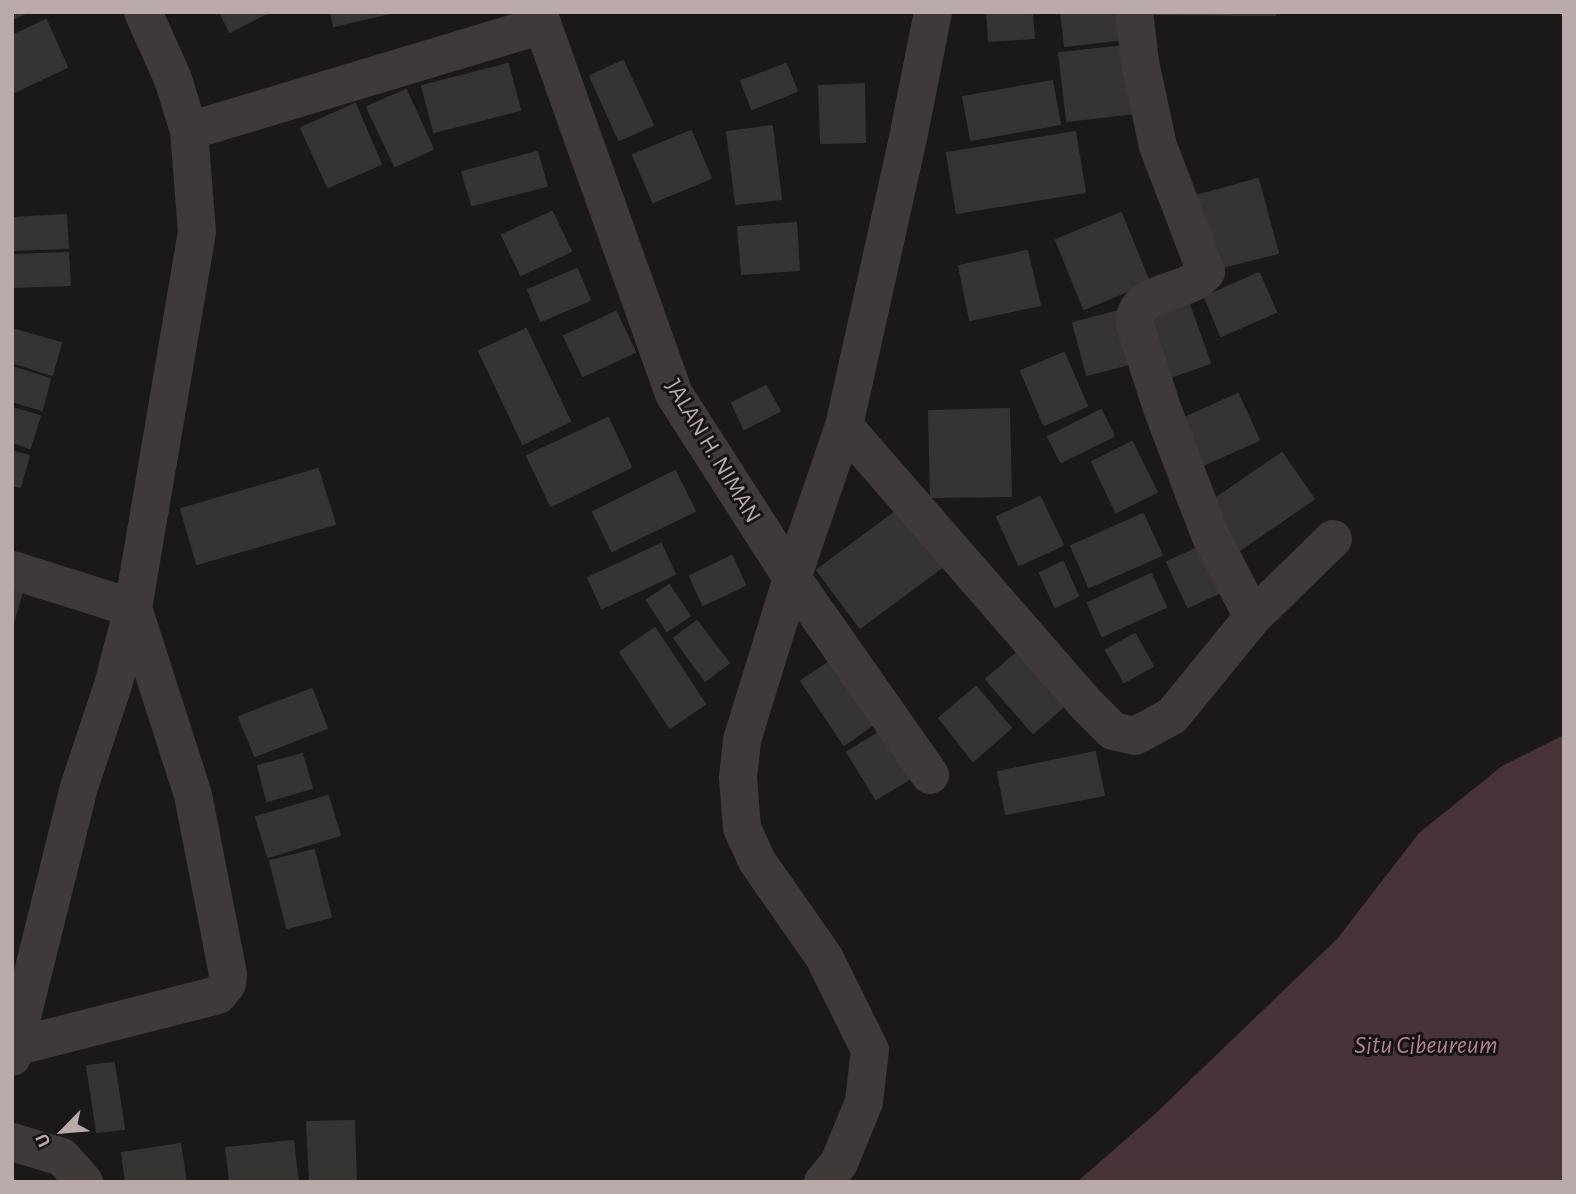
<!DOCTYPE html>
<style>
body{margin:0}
#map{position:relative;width:1576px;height:1194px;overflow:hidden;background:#1a1818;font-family:"Alegreya Sans",sans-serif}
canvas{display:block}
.frame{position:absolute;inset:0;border:14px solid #baaaaa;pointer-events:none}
.north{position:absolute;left:28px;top:1096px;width:70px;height:70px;-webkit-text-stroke:5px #151313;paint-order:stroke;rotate:245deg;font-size:19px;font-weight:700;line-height:28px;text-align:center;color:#baaaaa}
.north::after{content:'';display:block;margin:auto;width:24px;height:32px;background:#baaaaa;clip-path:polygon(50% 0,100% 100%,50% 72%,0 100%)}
</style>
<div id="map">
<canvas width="1576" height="1194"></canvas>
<div class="frame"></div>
<div class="north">U</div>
</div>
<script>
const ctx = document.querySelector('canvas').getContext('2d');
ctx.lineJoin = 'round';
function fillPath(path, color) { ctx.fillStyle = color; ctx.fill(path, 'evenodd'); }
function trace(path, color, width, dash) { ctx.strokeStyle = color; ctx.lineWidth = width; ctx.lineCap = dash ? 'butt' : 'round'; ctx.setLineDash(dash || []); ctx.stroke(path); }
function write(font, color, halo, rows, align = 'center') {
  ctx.font = font + ' "Alegreya Sans",sans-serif'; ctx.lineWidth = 6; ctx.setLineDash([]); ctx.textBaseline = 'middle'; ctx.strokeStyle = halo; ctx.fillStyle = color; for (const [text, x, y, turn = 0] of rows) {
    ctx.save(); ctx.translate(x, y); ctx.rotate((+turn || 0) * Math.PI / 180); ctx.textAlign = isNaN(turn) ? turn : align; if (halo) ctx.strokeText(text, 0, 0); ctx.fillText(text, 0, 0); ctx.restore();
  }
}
const water = new Path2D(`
 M 1564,735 L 1564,1182 L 1077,1182 L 1156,1113 L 1337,939 L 1419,833 L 1502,766 Z`);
const building = new Path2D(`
 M 12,12 L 23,12 L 24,14 L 12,19 Z
 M 220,12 L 268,12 L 230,32 Z
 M 331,12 L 394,12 L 334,26 Z
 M 987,12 L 1032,12 L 1034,38 L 989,41 Z
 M 1061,12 L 1130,12 L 1133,38 L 1065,46 Z
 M 1151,12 L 1275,12 L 1275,15 L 1151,14 Z
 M 46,20 L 67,67 L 12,93 L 12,36 Z
 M 1136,45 L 1144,112 L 1067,121 L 1059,53 Z
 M 623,61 L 653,125 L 619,140 L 590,76 Z
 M 508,64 L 520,110 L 434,132 L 422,86 Z
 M 786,64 L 797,91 L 752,109 L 741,81 Z
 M 1052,81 L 1060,124 L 971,140 L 963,97 Z
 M 864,84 L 865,142 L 821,143 L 819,86 Z
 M 406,90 L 433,149 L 395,166 L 367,107 Z
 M 355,104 L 381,164 L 328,187 L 301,128 Z
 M 772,126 L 781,199 L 736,204 L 727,132 Z
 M 691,131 L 711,178 L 653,202 L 633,155 Z
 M 1075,132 L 1085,192 L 957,213 L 947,153 Z
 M 537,152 L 547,186 L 472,205 L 462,172 Z
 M 1258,179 L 1278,253 L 1215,269 L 1196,196 Z
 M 552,212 L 571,251 L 521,275 L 502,235 Z
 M 1121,213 L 1149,282 L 1084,309 L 1056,240 Z
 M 66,215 L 68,248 L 12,250 L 12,218 Z
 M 796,223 L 799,270 L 742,274 L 738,227 Z
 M 1027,251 L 1040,305 L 970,320 L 959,266 Z
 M 68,253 L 70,285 L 12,287 L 12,255 Z
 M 577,269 L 590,300 L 541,321 L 528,290 Z
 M 1259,273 L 1276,312 L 1221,336 L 1205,297 Z
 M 1185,293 L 1210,363 L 1162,380 L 1137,310 Z
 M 1119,311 L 1133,363 L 1087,375 L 1073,323 Z
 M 616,312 L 635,352 L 583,376 L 564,336 Z
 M 12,329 L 61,343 L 52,375 L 12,362 Z
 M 526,329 L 570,421 L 523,444 L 479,351 Z
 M 1064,353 L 1087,406 L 1044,425 L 1021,371 Z
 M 12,367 L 50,379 L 42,410 L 12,401 Z
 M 766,386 L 780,411 L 744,429 L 732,403 Z
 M 1238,394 L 1259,440 L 1194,469 L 1173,423 Z
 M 12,408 L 40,416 L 30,448 L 12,442 Z
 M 1009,409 L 1011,496 L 931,497 L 929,411 Z
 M 1101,410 L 1114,436 L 1061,462 L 1048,437 Z
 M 608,418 L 631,467 L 551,506 L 527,456 Z
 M 1132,442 L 1157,492 L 1116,512 L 1092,462 Z
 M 12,451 L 29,456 L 20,487 L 12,485 Z
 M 1282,453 L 1314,499 L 1234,554 L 1203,507 Z
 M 318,469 L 335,524 L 197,564 L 181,509 Z
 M 675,471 L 695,511 L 612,551 L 593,512 Z
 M 1040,497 L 1063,545 L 1019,565 L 997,517 Z
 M 902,507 L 945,565 L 860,628 L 817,570 Z
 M 1143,514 L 1162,555 L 1089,587 L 1071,546 Z
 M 1213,541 L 1234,586 L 1188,607 L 1167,562 Z
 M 661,544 L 675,574 L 602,608 L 588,578 Z
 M 732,556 L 745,585 L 703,605 L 690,576 Z
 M 1063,562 L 1078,596 L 1055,607 L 1040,573 Z
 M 1151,574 L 1166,607 L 1102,636 L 1088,603 Z
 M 12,585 L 23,588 L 14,620 L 12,620 Z
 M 669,585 L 690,616 L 667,631 L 647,600 Z
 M 697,621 L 729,663 L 705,681 L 674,638 Z
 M 655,628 L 705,704 L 670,728 L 620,652 Z
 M 1135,634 L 1153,666 L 1124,682 L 1106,650 Z
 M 1025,646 L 1072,699 L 1033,733 L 986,679 Z
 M 838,656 L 881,719 L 844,745 L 801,681 Z
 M 976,687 L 1011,728 L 973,761 L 939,718 Z
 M 312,689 L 327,728 L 255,756 L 239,717 Z
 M 885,729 L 915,776 L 876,799 L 847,752 Z
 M 1095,752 L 1104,795 L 1006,814 L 998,772 Z
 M 302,754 L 312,788 L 267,801 L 258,766 Z
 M 328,796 L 340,835 L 268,857 L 256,817 Z
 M 314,850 L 331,917 L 287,928 L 270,861 Z
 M 114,1063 L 124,1129 L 97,1132 L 87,1066 Z
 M 354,1121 L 356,1182 L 310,1182 L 307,1122 Z
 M 293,1141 L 298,1182 L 230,1182 L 226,1148 Z
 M 180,1144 L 186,1182 L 126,1182 L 122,1153 Z`);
const minor = new Path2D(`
 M 538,12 L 674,394 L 792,578 L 930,775
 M 1134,12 L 1140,62 L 1158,146 L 1206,272 C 1187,296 1132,288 1135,325 L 1162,408 L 1210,535 L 1253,617
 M 189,131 L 542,25
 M 844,426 L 1085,703 L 1113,731 L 1135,736 L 1172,716 L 1253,617 L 1333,539
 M 12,570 L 133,608 L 193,795 L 228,974 L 227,984 L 218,995 L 14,1047
 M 12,1057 L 79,787 L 113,685 L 133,608 L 197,232 L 189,131 L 173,79 L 143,12
 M 12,1142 L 62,1157 L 84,1182
 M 823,1182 L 839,1163 L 864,1102 L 870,1050 L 824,957 L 757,861 L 742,828 L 738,778 L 742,740 L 792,578 L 844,426 L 908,138 L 933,12`);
const streetNames = [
 ["JALAN H. NIMAN",713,451,59]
];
const waterNames = [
 ["Situ Cibeureum",1426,1045]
];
fillPath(water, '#483438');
fillPath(building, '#363433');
trace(building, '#363332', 2);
trace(minor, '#3f3a39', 38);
write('24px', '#baaaaa', '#151313', streetNames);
write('italic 26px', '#b5818c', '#151313', waterNames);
</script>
